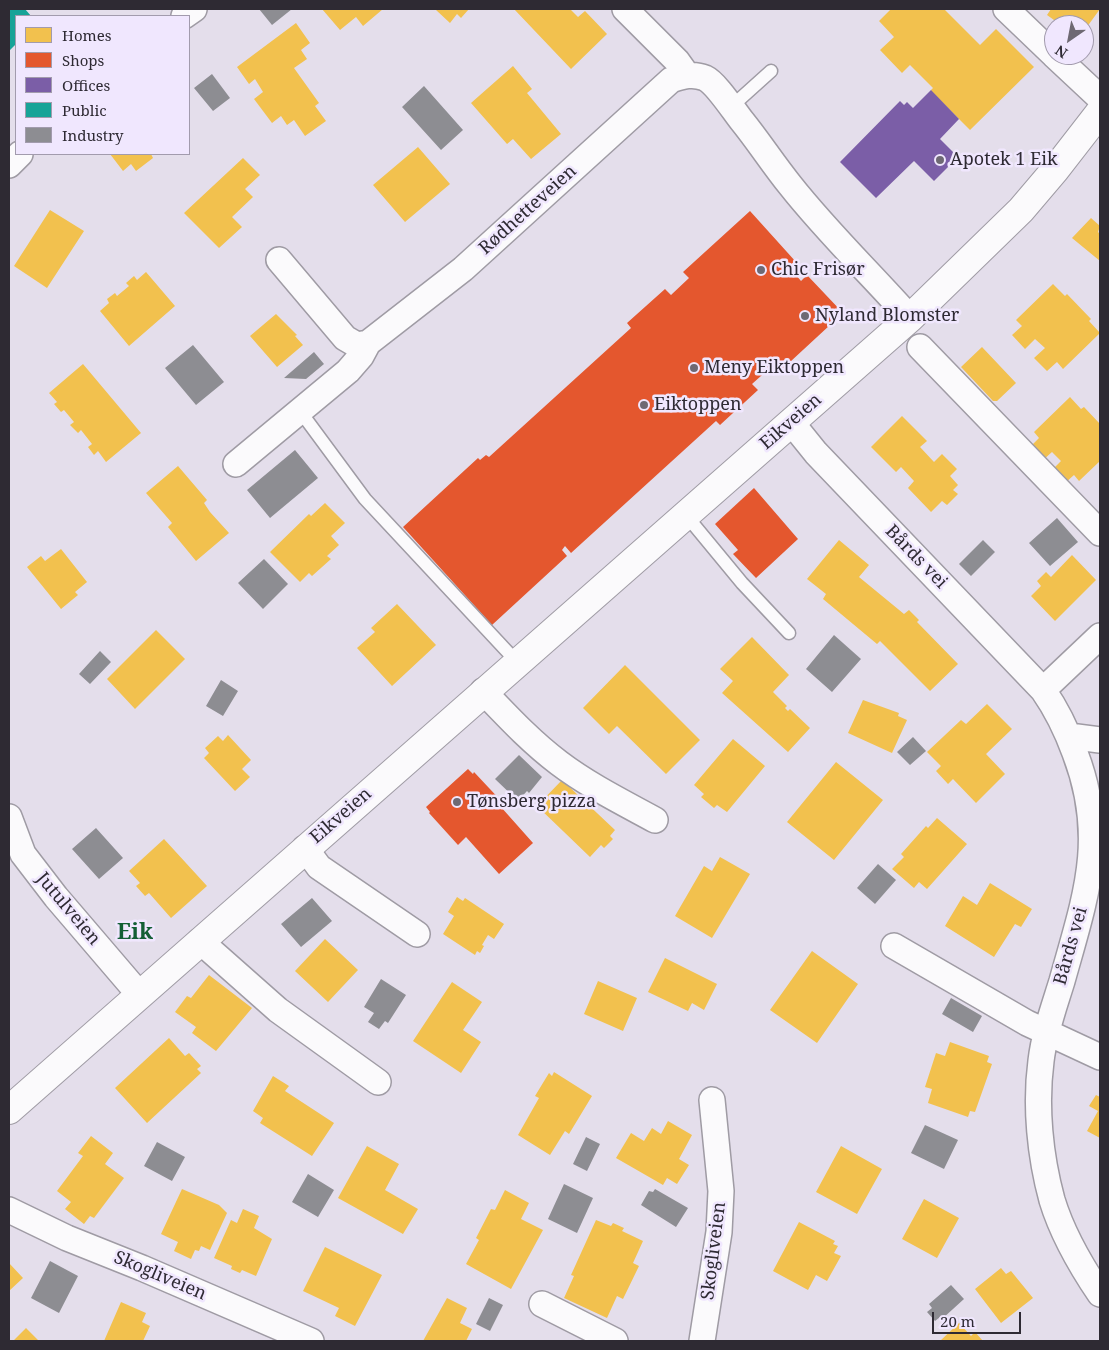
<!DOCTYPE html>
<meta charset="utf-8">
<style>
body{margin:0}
#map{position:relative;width:1109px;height:1350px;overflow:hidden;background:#e4deeb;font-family:"Noto Serif",serif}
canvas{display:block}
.frame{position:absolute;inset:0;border:10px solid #2e2a33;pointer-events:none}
.legend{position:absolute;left:15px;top:15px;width:175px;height:140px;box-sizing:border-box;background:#f0e7fe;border:1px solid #a29bad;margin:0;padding:6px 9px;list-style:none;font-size:15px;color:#2e2a33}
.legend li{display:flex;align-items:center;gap:10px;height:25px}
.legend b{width:25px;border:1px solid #a29bad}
.north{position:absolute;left:1044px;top:15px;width:50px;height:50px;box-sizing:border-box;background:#f0e7fe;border:1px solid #a29bad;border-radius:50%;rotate:213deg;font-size:14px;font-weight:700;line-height:20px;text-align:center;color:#2e2a33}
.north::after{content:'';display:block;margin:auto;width:18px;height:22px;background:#6e6973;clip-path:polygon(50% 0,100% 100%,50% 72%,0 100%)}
.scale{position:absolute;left:932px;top:1312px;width:89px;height:22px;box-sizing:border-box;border:2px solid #2e2a33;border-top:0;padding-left:6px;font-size:15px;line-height:18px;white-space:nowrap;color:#2e2a33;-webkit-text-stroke:4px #f0e7fe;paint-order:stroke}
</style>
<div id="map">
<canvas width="1109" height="1350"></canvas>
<div class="frame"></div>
<ul class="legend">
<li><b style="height:14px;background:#f2c14e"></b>Homes</li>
<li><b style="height:14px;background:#e4572e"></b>Shops</li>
<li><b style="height:14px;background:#7b5ea7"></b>Offices</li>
<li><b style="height:14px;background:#17a398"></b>Public</li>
<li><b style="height:14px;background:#8d8d92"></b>Industry</li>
</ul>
<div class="north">N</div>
<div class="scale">20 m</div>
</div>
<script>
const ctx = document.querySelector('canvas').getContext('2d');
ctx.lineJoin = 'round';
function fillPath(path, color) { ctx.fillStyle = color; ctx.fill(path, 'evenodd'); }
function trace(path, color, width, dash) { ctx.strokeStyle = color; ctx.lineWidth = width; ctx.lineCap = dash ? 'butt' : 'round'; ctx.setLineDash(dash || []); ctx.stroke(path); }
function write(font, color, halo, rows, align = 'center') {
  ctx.font = font + ' "Noto Serif",serif'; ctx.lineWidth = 5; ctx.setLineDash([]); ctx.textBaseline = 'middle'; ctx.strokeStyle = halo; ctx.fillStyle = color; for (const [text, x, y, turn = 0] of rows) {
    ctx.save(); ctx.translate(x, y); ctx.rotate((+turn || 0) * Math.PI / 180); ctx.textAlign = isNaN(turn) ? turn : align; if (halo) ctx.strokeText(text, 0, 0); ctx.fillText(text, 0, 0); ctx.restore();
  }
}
const homes = new Path2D(`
 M 322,9 L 383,9 L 363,26 L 356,17 L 340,30 Z
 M 438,9 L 469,9 L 461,18 L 457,14 L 450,23 L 436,10 Z
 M 514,9 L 570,9 L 578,17 L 585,11 L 607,34 L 571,69 Z
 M 891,9 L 944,9 L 980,45 L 996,29 L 1034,67 L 970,130 L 932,92 L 931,90 L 933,88 L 910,65 L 902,73 L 880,50 L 894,37 L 879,21 Z
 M 1051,9 L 1100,9 L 1084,31 L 1084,25 L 1061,25 L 1047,15 Z
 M 296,23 L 310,43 L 301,50 L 307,59 L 294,68 L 319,103 L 315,106 L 326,121 L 305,136 L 294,120 L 287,125 L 281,116 L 272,123 L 254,99 L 263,92 L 255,79 L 249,84 L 237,67 Z
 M 513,66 L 532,89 L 527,93 L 561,134 L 531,159 L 513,139 L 507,144 L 471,103 Z
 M 418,147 L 450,184 L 405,222 L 373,185 Z
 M 110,154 L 151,154 L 153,158 L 136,171 L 131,164 L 123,171 Z
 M 243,158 L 260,175 L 245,189 L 253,197 L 232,217 L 242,227 L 219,248 L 184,213 Z
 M 50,210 L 84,231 L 47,288 L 14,266 Z
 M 1091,218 L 1100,226 L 1098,232 L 1100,234 L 1100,261 L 1072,238 Z
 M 146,272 L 175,306 L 129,346 L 100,311 L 109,303 L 107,299 L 115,293 L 117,296 L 129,286 L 126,283 L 134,276 L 137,280 Z
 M 1053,284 L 1065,296 L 1067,294 L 1091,319 L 1089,321 L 1100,333 L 1063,369 L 1057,362 L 1047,371 L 1034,358 L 1045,348 L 1035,339 L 1025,349 L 1012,335 L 1022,326 L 1016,320 Z
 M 276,314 L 297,335 L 295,336 L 303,345 L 277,367 L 250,336 Z
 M 982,347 L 1016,383 L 997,401 L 993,401 L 961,367 Z
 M 83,364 L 141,433 L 106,462 L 98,451 L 94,455 L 88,447 L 92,444 L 81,430 L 78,433 L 70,425 L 74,422 L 64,410 L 61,412 L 54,404 L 57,402 L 49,393 Z
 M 1070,397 L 1081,409 L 1084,407 L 1100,424 L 1100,461 L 1079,481 L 1074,475 L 1064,484 L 1051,471 L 1061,461 L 1052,452 L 1042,461 L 1029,448 L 1039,438 L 1034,432 Z
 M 902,416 L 927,441 L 920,447 L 934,462 L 942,454 L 957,469 L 950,476 L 958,485 L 953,490 L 958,494 L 947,505 L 942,501 L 931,512 L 908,488 L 914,481 L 901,467 L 896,472 L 871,447 Z
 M 178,466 L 207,500 L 204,503 L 210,512 L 229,533 L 196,561 L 168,527 L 172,523 L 146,493 Z
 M 325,503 L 345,523 L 331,536 L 339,545 L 327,556 L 331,559 L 312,576 L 309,573 L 300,582 L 270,552 L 309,514 L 311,516 Z
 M 839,540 L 869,565 L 859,577 L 904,614 L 909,610 L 919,620 L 917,622 L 958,664 L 930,691 L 880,641 L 877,644 L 823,599 L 826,594 L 807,579 Z
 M 61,549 L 87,582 L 75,592 L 78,595 L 61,609 L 27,567 L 41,556 L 45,561 Z
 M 1072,555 L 1096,580 L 1055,621 L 1031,596 L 1041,586 L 1037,581 L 1046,572 L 1051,577 Z
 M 397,604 L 436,645 L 392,686 L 357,648 L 375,632 L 371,628 Z
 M 156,630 L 185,659 L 135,709 L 107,679 Z
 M 752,637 L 789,675 L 773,692 L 787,706 L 785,708 L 788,711 L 790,709 L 810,728 L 788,752 L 722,693 L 733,681 L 720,669 Z
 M 625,665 L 700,740 L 666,774 L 617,726 L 609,734 L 583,708 Z
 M 863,700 L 899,713 L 898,716 L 907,720 L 892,753 L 848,733 Z
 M 987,704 L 1012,729 L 986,754 L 1005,774 L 976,803 L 953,779 L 948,784 L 936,771 L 941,766 L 927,752 L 961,720 L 966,724 Z
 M 228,735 L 251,760 L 242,769 L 250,777 L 235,791 L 204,758 L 209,753 L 205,748 L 218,736 L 223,741 Z
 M 733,739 L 765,766 L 727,812 L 717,805 L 714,808 L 701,797 L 704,794 L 694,785 Z
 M 836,762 L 883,800 L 834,860 L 787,822 Z
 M 562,780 L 615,830 L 610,836 L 613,839 L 604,848 L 601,845 L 590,857 L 537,806 Z
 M 937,818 L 967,844 L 927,889 L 919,882 L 914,888 L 892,869 L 904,857 L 901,854 L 926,826 L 928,828 Z
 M 164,839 L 207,886 L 171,918 L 149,893 L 145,896 L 136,886 L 140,883 L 129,871 Z
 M 720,857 L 750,874 L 712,938 L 675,916 L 704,866 L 712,871 Z
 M 990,883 L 1032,909 L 1021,927 L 1015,924 L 994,957 L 945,926 L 963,896 L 977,905 Z
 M 457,897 L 463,901 L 465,898 L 504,924 L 494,939 L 488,935 L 482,945 L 484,946 L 480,953 L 477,951 L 475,955 L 443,934 L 454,916 L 448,912 Z
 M 325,939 L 358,970 L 328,1002 L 295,971 Z
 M 812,951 L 858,984 L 817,1043 L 770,1010 Z
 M 665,958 L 717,984 L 704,1010 L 692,1003 L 688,1011 L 648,992 Z
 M 209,975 L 252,1008 L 216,1051 L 192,1033 L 196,1027 L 175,1012 L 187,996 L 191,998 Z
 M 598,981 L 637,998 L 623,1031 L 584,1014 Z
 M 452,982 L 482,1002 L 463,1030 L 481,1042 L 461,1073 L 413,1041 Z
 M 169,1038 L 185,1056 L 189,1053 L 201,1066 L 197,1069 L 201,1073 L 147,1123 L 115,1088 Z
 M 950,1042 L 989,1056 L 987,1062 L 992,1064 L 975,1112 L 970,1111 L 968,1117 L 928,1103 L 932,1089 L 925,1087 L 936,1053 L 945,1056 Z
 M 554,1072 L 592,1096 L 569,1134 L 565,1131 L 550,1155 L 518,1135 L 539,1098 L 535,1096 L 549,1073 L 552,1076 Z
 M 273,1076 L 289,1086 L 285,1091 L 334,1123 L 312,1156 L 260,1123 L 263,1118 L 253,1111 Z
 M 1096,1095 L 1100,1097 L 1100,1138 L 1087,1131 L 1098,1111 L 1089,1106 Z
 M 668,1121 L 692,1135 L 679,1159 L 689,1165 L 677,1184 L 667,1178 L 663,1185 L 616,1158 L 631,1133 L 644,1141 L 652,1128 L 661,1134 Z
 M 91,1136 L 113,1153 L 105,1164 L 124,1178 L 94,1218 L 90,1216 L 84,1224 L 65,1209 L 71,1202 L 57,1191 L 83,1156 L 78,1153 Z
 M 367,1146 L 399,1164 L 385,1190 L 418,1209 L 403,1234 L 338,1198 Z
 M 841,1146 L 882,1169 L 857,1214 L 816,1192 Z
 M 182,1189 L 219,1205 L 227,1213 L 210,1250 L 201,1246 L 199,1251 L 195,1250 L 191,1259 L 174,1251 L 178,1242 L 161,1234 Z
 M 505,1190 L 529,1203 L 521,1219 L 543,1230 L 511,1289 L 466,1264 L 479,1240 L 476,1238 L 491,1209 L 495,1210 Z
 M 924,1199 L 959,1218 L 937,1258 L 902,1239 Z
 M 243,1209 L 259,1216 L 254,1228 L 272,1239 L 256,1276 L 242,1270 L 240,1273 L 231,1269 L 232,1266 L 214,1258 L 231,1220 L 237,1223 Z
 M 596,1220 L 611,1226 L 613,1223 L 624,1228 L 622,1231 L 643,1241 L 633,1263 L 639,1266 L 623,1299 L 617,1296 L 607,1318 L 564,1298 L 574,1276 L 571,1275 Z
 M 799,1222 L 835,1241 L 833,1244 L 838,1246 L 834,1253 L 841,1256 L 827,1281 L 816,1275 L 808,1290 L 773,1271 Z
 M 325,1247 L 382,1275 L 355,1326 L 335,1316 L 339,1308 L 303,1291 Z
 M 9,1263 L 23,1278 L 9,1291 Z
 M 1001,1268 L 1006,1274 L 1011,1271 L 1033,1298 L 1001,1323 L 975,1289 Z
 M 447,1298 L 467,1308 L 460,1323 L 472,1329 L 466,1341 L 423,1341 Z
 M 121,1302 L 146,1313 L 142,1322 L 150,1326 L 143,1341 L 104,1341 Z
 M 959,1323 L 971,1336 L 975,1332 L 983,1341 L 940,1341 Z
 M 26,1328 L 39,1341 L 13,1341 Z`);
const shops = new Path2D(`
 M 750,211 L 796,262 L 790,268 L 801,281 L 807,275 L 843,313 L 777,374 L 771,367 L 752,384 L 758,390 L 720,425 L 716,421 L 571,553 L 565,546 L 562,550 L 567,556 L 492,625 L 403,527 L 478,458 L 480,460 L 486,455 L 489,457 L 631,328 L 627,323 L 665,289 L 671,295 L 689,278 L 683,272 Z
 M 754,488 L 798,539 L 756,578 L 733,554 L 738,550 L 715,524 Z
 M 468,769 L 473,774 L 474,772 L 504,804 L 501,807 L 533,843 L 499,874 L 466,837 L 458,845 L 429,813 L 430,812 L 426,807 Z`);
const offices = new Path2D(`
 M 931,90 L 959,119 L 940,139 L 958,157 L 934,181 L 914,161 L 876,198 L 840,162 L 900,101 L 904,105 L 907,102 L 913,108 Z`);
const public = new Path2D(`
 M 9,9 L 25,9 L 31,16 L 16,16 L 16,44 L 9,51 Z`);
const industry = new Path2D(`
 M 259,9 L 292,9 L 272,25 Z
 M 212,74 L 230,98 L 213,111 L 194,88 Z
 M 424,86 L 463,130 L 441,150 L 402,107 Z
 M 193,345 L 224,382 L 196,405 L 165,368 Z
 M 314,352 L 324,364 L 306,379 L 284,378 Z
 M 295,450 L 318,478 L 270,518 L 247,490 Z
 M 1057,518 L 1078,542 L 1050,566 L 1029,543 Z
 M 983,540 L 995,552 L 971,576 L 959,564 Z
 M 264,559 L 288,584 L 263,609 L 238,583 Z
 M 834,635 L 861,659 L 832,692 L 806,669 Z
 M 100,651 L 111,662 L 90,684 L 79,674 Z
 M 221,680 L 238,691 L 223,716 L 206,706 Z
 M 913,737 L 926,751 L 910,765 L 897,752 Z
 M 519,755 L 542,777 L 529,793 L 527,791 L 518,801 L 495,779 Z
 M 96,828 L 123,858 L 99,879 L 72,849 Z
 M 878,864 L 896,880 L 875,904 L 857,888 Z
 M 312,898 L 332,921 L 301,947 L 281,924 Z
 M 381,979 L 406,995 L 388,1023 L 385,1021 L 379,1029 L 368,1022 L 374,1013 L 364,1007 Z
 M 951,998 L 982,1016 L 973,1032 L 942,1014 Z
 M 925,1125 L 958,1140 L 944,1169 L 911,1153 Z
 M 586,1137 L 600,1144 L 587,1171 L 573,1164 Z
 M 157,1142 L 185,1157 L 172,1181 L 144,1166 Z
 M 308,1174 L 334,1190 L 318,1217 L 292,1202 Z
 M 564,1184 L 593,1198 L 577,1233 L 548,1219 Z
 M 655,1189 L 688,1208 L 676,1227 L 641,1205 L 649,1191 L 653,1192 Z
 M 50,1261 L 78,1276 L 59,1313 L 31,1298 Z
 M 951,1285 L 964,1299 L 942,1319 L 940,1317 L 935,1321 L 927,1312 L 932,1308 L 929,1304 Z
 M 489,1298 L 503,1305 L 490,1331 L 476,1324 Z`);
const service = new Path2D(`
 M 731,107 L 771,71
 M 300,411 L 365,499 L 517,662
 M 685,514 L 742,583 L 789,633`);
const minor = new Path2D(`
 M 625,9 L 677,61 L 687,75
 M 1006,9 L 1054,55
 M 184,16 L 194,9
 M 1054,55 L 1100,98
 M 9,165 L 20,154
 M 279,260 L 345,338 L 357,345 L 368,343
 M 920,347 L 1100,533
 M 791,422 L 816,453 L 1043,690 C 1057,710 1067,731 1075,753 C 1108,839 1085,898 1062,981 C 1054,1007 1044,1034 1041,1061 C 1035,1106 1040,1156 1052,1200 C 1062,1233 1081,1266 1100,1294
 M 236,464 L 348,371 L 361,356 L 368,343 L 463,269 L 671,80 C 682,76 693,73 705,78 C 716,83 734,111 742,121 C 759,142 773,164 790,185 C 827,232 870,273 910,318
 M 1043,690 L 1100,636
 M 483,691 C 507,716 531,742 559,763 C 588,785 622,802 655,820
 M 1069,736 L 1100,740
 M 9,817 L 23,854 L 56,897 L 139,994
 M 305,848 L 319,867 L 417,934
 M 200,941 L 278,1010 L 378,1082
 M 894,946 L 1027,1023 L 1100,1057
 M 9,1210 L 67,1238 L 142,1268 L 311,1341
 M 542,1304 L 615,1341
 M 702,1341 L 719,1232 L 721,1191 L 712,1100`);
const secondary = new Path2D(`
 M 9,1110 L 910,318 L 1021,210 L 1055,170 L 1100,112`);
const markers = [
 [940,160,5,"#6e6973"],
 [761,270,5,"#6e6973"],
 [805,316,5,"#6e6973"],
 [694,368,5,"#6e6973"],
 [644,405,5,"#6e6973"],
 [457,802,5,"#6e6973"]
];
const poiNames = [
 ["Apotek 1 Eik",950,160],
 ["Chic Frisør",771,270],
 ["Nyland Blomster",815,316],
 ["Meny Eiktoppen",704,368],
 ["Eiktoppen",654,405],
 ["Tønsberg pizza",467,802]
];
const streetNames = [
 ["Rødhetteveien",528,210,-42],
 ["Eikveien",791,422,-41],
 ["Bårds vei",916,557,46],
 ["Eikveien",341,816,-41],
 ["Jutulveien",68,909,50],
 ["Bårds vei",1071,946,-74],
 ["Skogliveien",714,1251,-83],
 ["Skogliveien",160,1276,23]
];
const districtNames = [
 ["Eik",135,933]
];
fillPath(homes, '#f2c14e');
fillPath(shops, '#e4572e');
fillPath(offices, '#7b5ea7');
fillPath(public, '#17a398');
fillPath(industry, '#8d8d92');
trace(service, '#9f9ba4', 15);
trace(minor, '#9f9ba4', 28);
trace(secondary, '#9f9ba4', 30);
trace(service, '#fbfafc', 12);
trace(minor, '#fbfafc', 25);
trace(secondary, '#fbfafc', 28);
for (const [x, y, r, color] of markers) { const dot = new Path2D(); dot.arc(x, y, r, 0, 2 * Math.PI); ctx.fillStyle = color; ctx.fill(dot); trace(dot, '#f0e7fe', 2); }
write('18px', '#2e2a33', '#f0e7fe', poiNames, 'left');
write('18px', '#2e2a33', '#f0e7fe', streetNames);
write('bold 22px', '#135f35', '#f0e7fe', districtNames);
</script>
